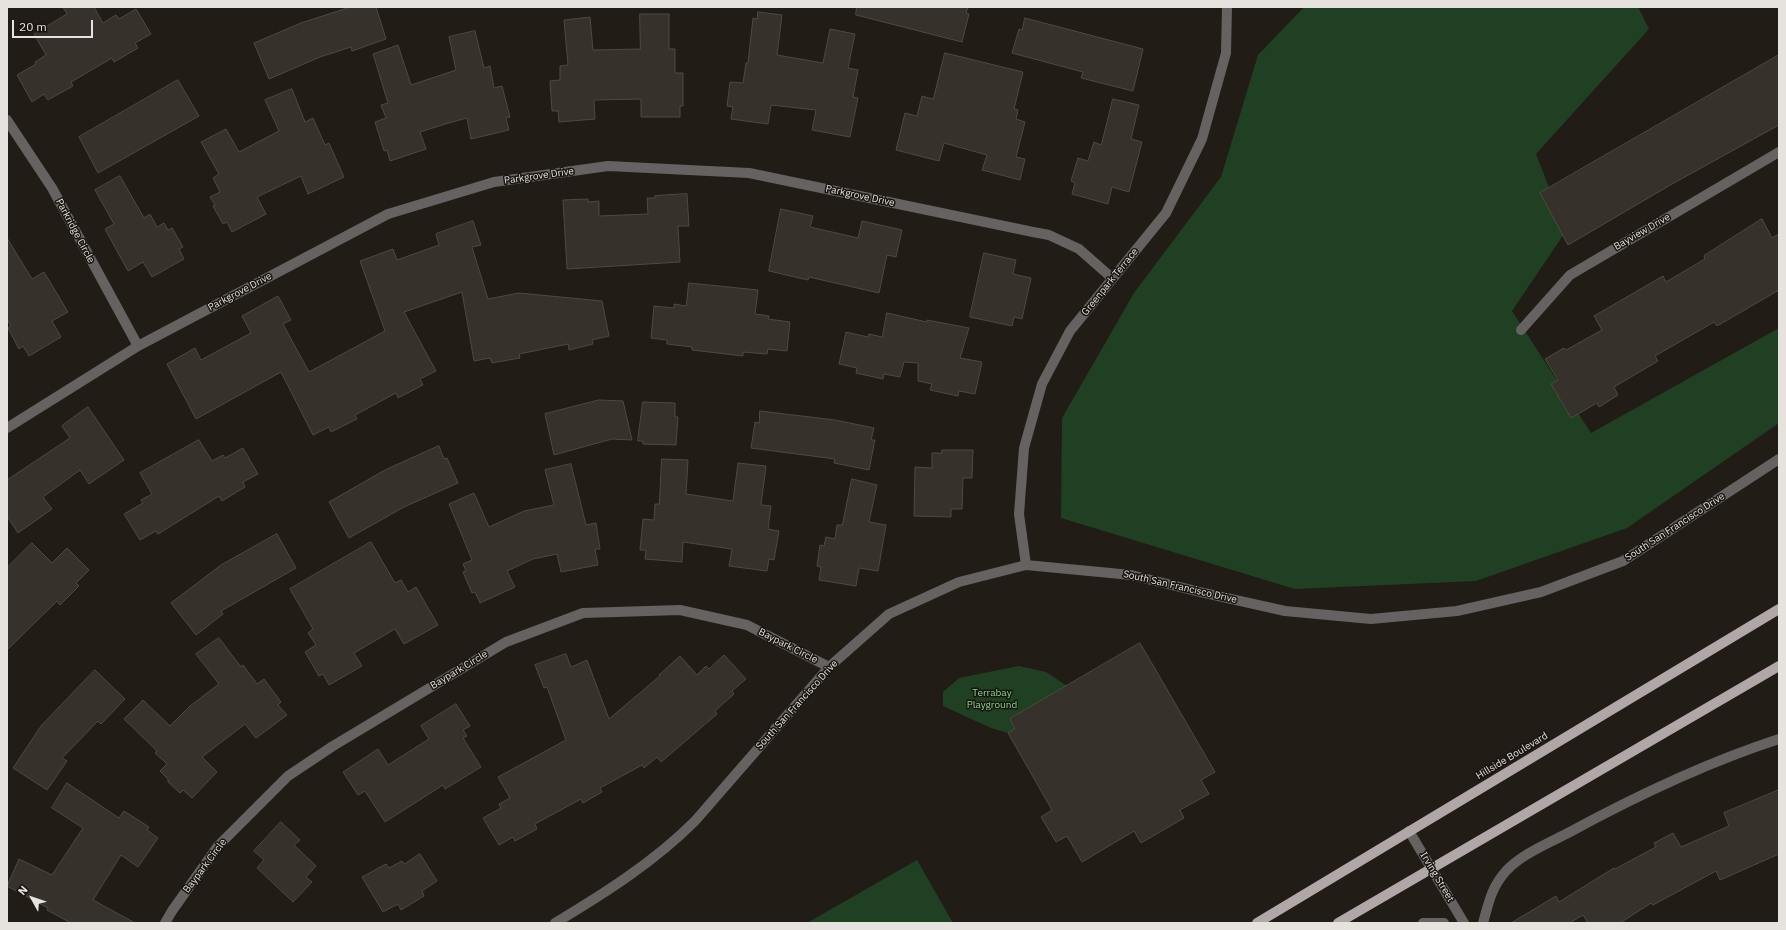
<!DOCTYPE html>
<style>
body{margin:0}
#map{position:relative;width:1786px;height:930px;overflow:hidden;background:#211c16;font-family:"IBM Plex Sans",sans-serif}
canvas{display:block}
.frame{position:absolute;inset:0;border:8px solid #e6e3df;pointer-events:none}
.north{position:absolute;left:12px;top:878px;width:40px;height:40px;-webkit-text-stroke:3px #18130e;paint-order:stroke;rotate:310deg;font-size:11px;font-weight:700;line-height:16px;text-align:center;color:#e6e3df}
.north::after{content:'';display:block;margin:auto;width:14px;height:18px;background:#e6e3df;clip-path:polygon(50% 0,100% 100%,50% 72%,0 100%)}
.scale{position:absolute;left:12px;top:20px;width:81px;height:18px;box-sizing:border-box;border:2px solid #e6e3df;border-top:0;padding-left:5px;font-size:12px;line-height:14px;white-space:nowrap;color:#e6e3df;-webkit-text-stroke:3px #18130e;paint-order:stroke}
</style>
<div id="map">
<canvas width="1786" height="930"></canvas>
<div class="frame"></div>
<div class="north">N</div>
<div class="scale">20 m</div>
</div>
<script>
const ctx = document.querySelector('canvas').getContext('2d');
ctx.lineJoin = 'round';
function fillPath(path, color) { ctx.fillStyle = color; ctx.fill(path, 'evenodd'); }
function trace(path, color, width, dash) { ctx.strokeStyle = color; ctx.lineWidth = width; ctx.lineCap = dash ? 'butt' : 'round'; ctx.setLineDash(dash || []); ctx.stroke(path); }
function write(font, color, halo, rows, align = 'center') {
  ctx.font = font + ' "IBM Plex Sans",sans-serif'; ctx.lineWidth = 3; ctx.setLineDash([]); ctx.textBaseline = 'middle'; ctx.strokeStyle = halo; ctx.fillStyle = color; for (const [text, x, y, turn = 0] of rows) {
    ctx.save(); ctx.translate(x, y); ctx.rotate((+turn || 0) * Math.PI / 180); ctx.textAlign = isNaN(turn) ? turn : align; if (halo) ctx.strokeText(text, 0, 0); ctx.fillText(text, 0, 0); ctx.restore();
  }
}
const green = new Path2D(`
 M 1304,7 L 1638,7 L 1649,29 L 1536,154 L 1566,231 L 1512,311 L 1591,433 L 1779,328 L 1779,423 L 1627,528 L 1476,581 L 1295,589 L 1061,518 L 1062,418 L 1134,293 L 1221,177 L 1258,55 Z
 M 1019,666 L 1046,672 L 1067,686 L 1010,719 L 1015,729 L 1008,733 L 991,728 L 943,706 L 943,692 L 959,678 Z
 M 917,860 L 953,923 L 807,923 Z`);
const building = new Path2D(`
 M 63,7 L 94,7 L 103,23 L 116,15 L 119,19 L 136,9 L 151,34 L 135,43 L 138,48 L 114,62 L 112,58 L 71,82 L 73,86 L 48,100 L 44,94 L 32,102 L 17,75 L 36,64 L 35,62 L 46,55 L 34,34 L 67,14 Z
 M 351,7 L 376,7 L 386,39 L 352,51 L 351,47 L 320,57 L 269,79 L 254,43 L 301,23 Z
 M 857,7 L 968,7 L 966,13 L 969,14 L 962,42 L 856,15 Z
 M 758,12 L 782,15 L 777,55 L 823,63 L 830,29 L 855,34 L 848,68 L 858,70 L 853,97 L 858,98 L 850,137 L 812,130 L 816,110 L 771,105 L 768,124 L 731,119 L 733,107 L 727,106 L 730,82 L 743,83 L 746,63 L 748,63 L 753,18 L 757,19 Z
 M 640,14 L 669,14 L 669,49 L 675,49 L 675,73 L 683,73 L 683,106 L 680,106 L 680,117 L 641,117 L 641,99 L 594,100 L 595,119 L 559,122 L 558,111 L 552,111 L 550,81 L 560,80 L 560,66 L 568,65 L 564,20 L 590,17 L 593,50 L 640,49 Z
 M 1025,18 L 1143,49 L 1133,91 L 1081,78 L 1083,72 L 1012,53 L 1019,29 L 1022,30 Z
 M 475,31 L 484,68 L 490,66 L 494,88 L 502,86 L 510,117 L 506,118 L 509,130 L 471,139 L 467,118 L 445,124 L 420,132 L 426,149 L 390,161 L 387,150 L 384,151 L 375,122 L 386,118 L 381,105 L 388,103 L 373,54 L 398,45 L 411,85 L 456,70 L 449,37 Z
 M 945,53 L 1023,72 L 1014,109 L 1018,110 L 1016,119 L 1025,122 L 1016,157 L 1025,159 L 1020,180 L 982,170 L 987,155 L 944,143 L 939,161 L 896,150 L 905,113 L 917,116 L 922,96 L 933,99 Z
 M 1779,55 L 1779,125 L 1672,184 L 1568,245 L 1540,193 Z
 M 178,80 L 199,116 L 98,173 L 79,137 Z
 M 292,89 L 305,122 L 313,118 L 325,145 L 329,143 L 344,177 L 308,194 L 301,176 L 257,197 L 266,214 L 232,232 L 227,222 L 223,224 L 213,206 L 215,205 L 210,197 L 220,192 L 213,178 L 219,174 L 201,142 L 226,129 L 239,152 L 279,131 L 265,100 Z
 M 1113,99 L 1139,105 L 1131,139 L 1142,142 L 1129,192 L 1112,187 L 1108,204 L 1072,194 L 1075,183 L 1071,181 L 1078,158 L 1088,161 L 1094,142 L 1101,145 Z
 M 120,176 L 144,218 L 150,214 L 157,227 L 164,223 L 168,230 L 172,228 L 183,247 L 179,249 L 184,259 L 152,277 L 143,262 L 128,271 L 105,229 L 114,224 L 95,190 Z
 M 687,194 L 689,226 L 678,226 L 680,262 L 567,269 L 563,200 L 588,199 L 588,202 L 599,201 L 599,216 L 648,214 L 647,198 L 655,198 L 655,196 Z
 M 781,209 L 813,216 L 810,227 L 858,238 L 862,221 L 902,230 L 896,257 L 887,255 L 879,293 L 809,277 L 808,280 L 769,271 Z
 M 1762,219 L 1772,238 L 1779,234 L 1779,290 L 1717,326 L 1714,322 L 1655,356 L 1658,361 L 1614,387 L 1618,395 L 1599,407 L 1597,403 L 1571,418 L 1551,384 L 1558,380 L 1545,359 L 1564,348 L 1566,350 L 1602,330 L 1594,316 L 1663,276 L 1666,282 L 1705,259 L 1704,256 Z
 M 473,221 L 481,245 L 472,247 L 488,299 L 519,293 L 602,301 L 609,336 L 592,340 L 593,344 L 569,350 L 568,344 L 519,354 L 520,358 L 492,363 L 490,358 L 474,361 L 462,292 L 404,312 L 436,371 L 420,379 L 423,385 L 398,398 L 396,393 L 355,415 L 357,419 L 331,432 L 329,427 L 313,435 L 281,372 L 196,419 L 167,364 L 195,348 L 201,360 L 251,333 L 242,316 L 278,296 L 291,320 L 283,324 L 309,372 L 385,331 L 360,261 L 393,249 L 397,260 L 439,245 L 436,234 Z
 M 7,238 L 32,279 L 44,272 L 68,312 L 52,321 L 61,337 L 29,356 L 23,346 L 19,349 L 8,328 L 11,326 L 7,319 Z
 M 984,253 L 1016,260 L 1013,274 L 1031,278 L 1022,319 L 1014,317 L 1012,326 L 970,317 Z
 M 689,283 L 758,290 L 755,314 L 769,316 L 768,319 L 790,322 L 787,351 L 768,349 L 767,354 L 743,352 L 743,356 L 692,350 L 692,347 L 667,344 L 667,340 L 651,338 L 654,306 L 674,308 L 674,304 L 686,306 Z
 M 887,313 L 927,322 L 927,320 L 969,328 L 960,358 L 982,362 L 975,394 L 959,391 L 958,396 L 930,390 L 932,384 L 918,381 L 918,363 L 904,362 L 900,377 L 884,374 L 883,379 L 856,373 L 857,368 L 839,364 L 846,332 L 868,337 L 869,334 L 882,337 Z
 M 599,400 L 623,401 L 632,440 L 612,439 L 554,455 L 545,414 Z
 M 643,402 L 675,403 L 675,417 L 678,417 L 676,445 L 643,444 L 643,441 L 638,441 Z
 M 88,407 L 124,460 L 89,484 L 80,470 L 43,497 L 52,509 L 18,533 L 7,516 L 7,480 L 70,438 L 62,426 Z
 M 760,411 L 835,420 L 874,428 L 871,440 L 875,440 L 869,470 L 834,463 L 835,459 L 751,448 L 755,422 L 759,423 Z
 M 199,440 L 212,461 L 223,455 L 225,458 L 243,448 L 258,474 L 243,482 L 245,487 L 222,501 L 219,496 L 158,534 L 156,531 L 140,540 L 124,514 L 143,503 L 141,500 L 152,494 L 140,473 Z
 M 439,446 L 444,459 L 447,458 L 458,483 L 404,507 L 349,538 L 329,502 L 385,470 Z
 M 942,450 L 973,450 L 972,478 L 963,478 L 962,509 L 951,509 L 951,517 L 914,516 L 915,467 L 932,468 L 932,453 L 942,453 Z
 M 662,459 L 688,460 L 686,494 L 733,501 L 738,463 L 766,466 L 761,505 L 771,506 L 768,529 L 779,531 L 774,560 L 769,559 L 767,571 L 729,566 L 732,549 L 683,542 L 682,562 L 645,559 L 646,550 L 640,550 L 643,519 L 654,520 L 655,504 L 659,504 Z
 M 571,464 L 586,525 L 596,523 L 600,549 L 595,549 L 598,565 L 561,572 L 557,554 L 533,559 L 507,571 L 515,587 L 480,603 L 475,592 L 472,593 L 463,572 L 466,571 L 463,564 L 472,560 L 449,504 L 474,493 L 489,527 L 524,511 L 554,505 L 545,470 Z
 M 852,479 L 877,485 L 869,522 L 886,525 L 878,571 L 859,568 L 856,586 L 819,580 L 821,567 L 817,566 L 820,545 L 824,546 L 826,537 L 835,539 L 837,525 L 842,525 Z
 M 277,534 L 296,568 L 221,611 L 223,614 L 196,635 L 171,603 L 221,565 Z
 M 371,542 L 395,583 L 401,580 L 408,592 L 416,587 L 438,625 L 404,644 L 395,629 L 354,653 L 362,666 L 329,685 L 323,674 L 319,676 L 305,652 L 316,645 L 308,633 L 313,629 L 290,589 Z
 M 32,543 L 52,563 L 67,548 L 89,570 L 76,583 L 79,586 L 60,605 L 57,601 L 7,650 L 7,568 Z
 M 219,638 L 241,667 L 243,665 L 257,684 L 264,679 L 281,702 L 278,705 L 287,715 L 256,738 L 245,724 L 202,757 L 217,772 L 192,798 L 183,790 L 180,793 L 168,782 L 168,779 L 160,771 L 167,764 L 155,753 L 157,751 L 124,719 L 143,700 L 170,726 L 190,706 L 219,684 L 196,654 Z
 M 1140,643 L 1215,772 L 1201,780 L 1209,794 L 1180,810 L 1184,818 L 1141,843 L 1134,831 L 1082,862 L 1067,836 L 1056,842 L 1041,817 L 1052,810 L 1008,733 L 1015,729 L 1010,719 Z
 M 566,654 L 571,667 L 587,660 L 609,719 L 660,676 L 659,675 L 680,656 L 697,675 L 706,666 L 709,669 L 724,655 L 746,679 L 732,691 L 734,694 L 715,711 L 717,714 L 661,762 L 657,757 L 644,768 L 642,765 L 600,788 L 602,792 L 583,803 L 581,799 L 535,824 L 537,829 L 515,841 L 513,837 L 499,845 L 483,818 L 501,808 L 499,804 L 510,798 L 498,777 L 566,740 L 547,687 L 544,688 L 535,665 Z
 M 95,670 L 125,699 L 101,724 L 98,721 L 62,758 L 67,761 L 47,790 L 13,768 L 41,726 Z
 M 456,704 L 470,726 L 463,730 L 467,736 L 463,738 L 481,767 L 445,789 L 443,785 L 385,822 L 365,791 L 358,795 L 343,772 L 378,749 L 388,765 L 429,739 L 421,726 Z
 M 67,783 L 119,818 L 124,811 L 149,827 L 147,830 L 158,838 L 138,867 L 121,855 L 93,900 L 135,923 L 71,923 L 47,910 L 48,908 L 7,886 L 19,859 L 52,875 L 83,828 L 52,808 Z
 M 1779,790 L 1779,854 L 1720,880 L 1716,871 L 1653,905 L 1651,903 L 1620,923 L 1588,923 L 1583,915 L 1571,922 L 1572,923 L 1511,923 L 1556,896 L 1559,902 L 1614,868 L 1615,869 L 1656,847 L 1654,843 L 1673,833 L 1681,847 L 1729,826 L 1724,813 Z
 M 281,822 L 300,840 L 294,845 L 316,866 L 306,877 L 312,882 L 293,902 L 257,868 L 264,860 L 254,851 Z
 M 420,854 L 437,881 L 422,891 L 424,896 L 401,910 L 398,904 L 383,912 L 362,877 L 386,864 L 389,868 L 402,861 L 404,864 Z`);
const minor = new Path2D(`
 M 7,120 L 52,188 L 138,346
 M 1521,330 L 1570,275 L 1779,152
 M 7,428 L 138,346 L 388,214 L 494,182 L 608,166 L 749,173 L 1033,232 L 1049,235 L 1079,249 L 1112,278
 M 1026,565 L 1019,514 L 1024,448 L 1042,384 L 1070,331 L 1166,213 L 1202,139 L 1226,53 L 1227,7
 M 1409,831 L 1464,923
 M 165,923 L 172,911 L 218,846 L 288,776 L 333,746 L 506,642 L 583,613 L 680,610 L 747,625 L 829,667
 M 555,923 C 605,893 654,862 695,821 L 829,667 L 889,614 L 959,582 L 1026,565 L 1131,575 L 1200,592 L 1285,611 L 1371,619 L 1457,611 L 1541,592 L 1623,561 L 1779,459
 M 1423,923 L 1444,923
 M 1483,923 C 1489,902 1491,888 1506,871 C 1522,854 1547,844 1568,833 C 1636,796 1705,763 1779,739`);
const major = new Path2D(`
 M 1257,923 L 1779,609
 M 1338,923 L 1779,666`);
const streetNames = [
 ["Parkgrove Drive",539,176,-8],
 ["Parkgrove Drive",860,196,12],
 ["Parkridge Circle",75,231,62],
 ["Bayview Drive",1642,232,-30],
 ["Greenpark Terrace",1110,282,-51],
 ["Parkgrove Drive",240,292,-28],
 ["South San Francisco Drive",1675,527,-33],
 ["South San Francisco Drive",1180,587,13],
 ["Baypark Circle",788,646,27],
 ["Baypark Circle",459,670,-31],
 ["South San Francisco Drive",797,705,-48],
 ["Hillside Boulevard",1512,756,-31],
 ["Baypark Circle",205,866,-53],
 ["Irving Street",1437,877,59]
];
const parkNames = [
 ["Terrabay",992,693],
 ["Playground",992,705]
];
fillPath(green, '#204023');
fillPath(building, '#36322b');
trace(building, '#4e4942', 1);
trace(minor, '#666262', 10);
trace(major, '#b1a7a8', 10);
write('10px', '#e6e3df', '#18130e', streetNames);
write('10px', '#88d88e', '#18130e', parkNames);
</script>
